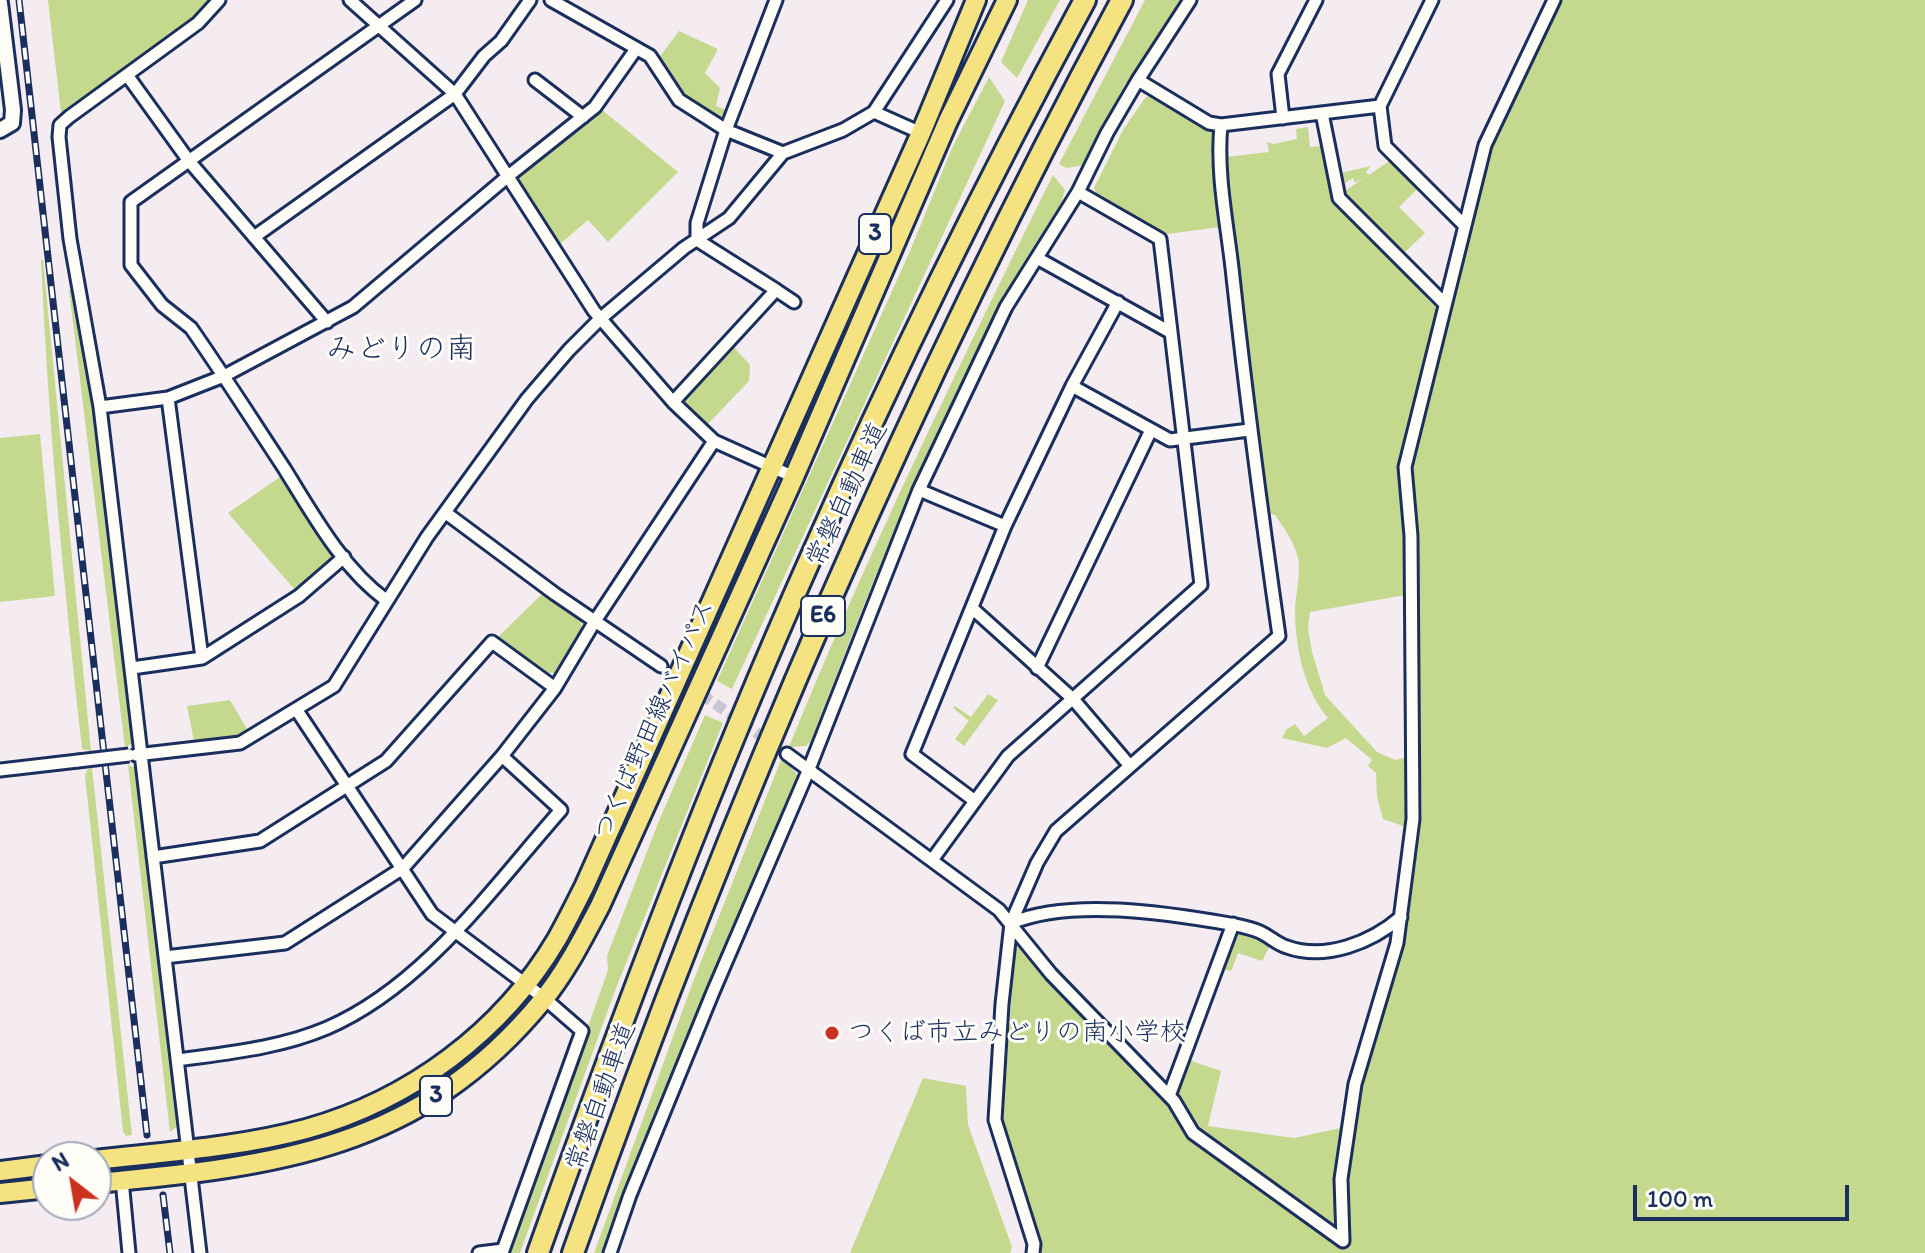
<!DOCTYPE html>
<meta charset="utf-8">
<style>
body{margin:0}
#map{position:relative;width:1925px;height:1253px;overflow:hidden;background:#f4ecf0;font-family:Itim,sans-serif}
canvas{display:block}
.north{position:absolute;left:32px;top:1141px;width:80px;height:80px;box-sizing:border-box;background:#fdfcf7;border:2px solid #a3aaba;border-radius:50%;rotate:329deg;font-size:22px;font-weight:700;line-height:32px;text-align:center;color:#1b2f5e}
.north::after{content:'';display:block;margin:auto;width:28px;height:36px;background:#c8321e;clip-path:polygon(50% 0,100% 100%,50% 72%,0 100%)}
.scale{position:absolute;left:1633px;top:1185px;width:216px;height:36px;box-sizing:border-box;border:4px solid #1b2f5e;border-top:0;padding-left:10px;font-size:24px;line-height:28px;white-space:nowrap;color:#1b2f5e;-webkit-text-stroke:6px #fdfcf7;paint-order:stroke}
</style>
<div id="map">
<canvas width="1925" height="1253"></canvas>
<div class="north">N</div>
<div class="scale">100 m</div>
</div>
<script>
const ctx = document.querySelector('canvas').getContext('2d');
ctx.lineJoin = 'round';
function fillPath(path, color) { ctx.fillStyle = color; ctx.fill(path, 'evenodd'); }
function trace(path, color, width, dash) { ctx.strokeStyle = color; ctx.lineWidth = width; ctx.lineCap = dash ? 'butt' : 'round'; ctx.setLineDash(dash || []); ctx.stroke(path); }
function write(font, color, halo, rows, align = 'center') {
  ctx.font = font + ' Itim,"Klee One",sans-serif'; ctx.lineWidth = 6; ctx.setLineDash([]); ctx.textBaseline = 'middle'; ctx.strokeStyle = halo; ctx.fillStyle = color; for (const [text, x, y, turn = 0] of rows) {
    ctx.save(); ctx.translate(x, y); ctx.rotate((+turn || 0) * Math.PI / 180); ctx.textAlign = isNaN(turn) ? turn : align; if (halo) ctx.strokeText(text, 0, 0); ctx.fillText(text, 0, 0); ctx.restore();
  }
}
const green = new Path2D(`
 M 48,0 L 209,0 L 190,21 L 61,113 Z
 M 1028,0 L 1060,0 L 1017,78 L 1001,62 Z
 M 1145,0 L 1181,0 L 1150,52 L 1125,84 L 1084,165 L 1066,168 L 1059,164 Z
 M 1562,0 L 1925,0 L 1925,1253 L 1040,1253 L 1041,1244 L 1003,1120 L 1014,954 L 1018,946 L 1023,945 L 1159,1092 L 1197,1142 L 1335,1244 L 1349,1239 L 1347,1179 L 1362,1086 L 1405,942 L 1422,813 L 1416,585 L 1405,587 L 1405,595 L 1310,612 L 1308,628 L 1312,652 L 1325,695 L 1377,752 L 1395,760 L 1408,757 L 1409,810 L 1406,827 L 1383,819 L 1377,797 L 1376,773 L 1368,766 L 1372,760 L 1346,738 L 1327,748 L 1282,738 L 1286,730 L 1295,724 L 1304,736 L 1328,718 C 1303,688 1295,646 1295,608 C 1296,592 1301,574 1298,558 C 1294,542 1285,529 1275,515 L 1267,513 L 1225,157 L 1269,152 L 1267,142 L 1274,144 L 1297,139 L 1296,129 L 1308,127 L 1310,147 L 1322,146 L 1332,198 L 1437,309 L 1451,310 L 1490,152 Z
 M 679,31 L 718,49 L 705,73 L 720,88 L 716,106 L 728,111 L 722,119 L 687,98 L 658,59 Z
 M 989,77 L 1005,101 L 732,689 L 717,681 L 910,251 L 952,148 Z
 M 1150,95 L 1209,130 L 1214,135 L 1211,160 L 1221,227 L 1167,234 L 1097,195 L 1094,188 L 1123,130 L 1145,98 Z
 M 602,110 L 678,172 L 608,242 L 588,220 L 558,246 L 515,184 L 517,177 Z
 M 1392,159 L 1418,188 L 1399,207 L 1425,233 L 1403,254 L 1344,192 L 1365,177 L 1355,183 L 1353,178 L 1345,183 L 1341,173 L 1371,166 L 1366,172 L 1369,175 Z
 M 1053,175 L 1065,190 L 1061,203 C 1041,236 1019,268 1001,302 C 927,443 868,592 811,741 L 806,746 L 789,747 C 868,552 960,363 1053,175 Z
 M 41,260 L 43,260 L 91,751 L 82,749 C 64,587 48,424 41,260 Z
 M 69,290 L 72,290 L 90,390 L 133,743 L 125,747 Z
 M 732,345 L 750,365 L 749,381 L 706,426 L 683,405 L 683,398 Z
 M 40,434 L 55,596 L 0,602 L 0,438 Z
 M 280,477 L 334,552 L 332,559 L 295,590 L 228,513 Z
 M 543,593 L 581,620 L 582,628 L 554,673 L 547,673 L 497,638 Z
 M 988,694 L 998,700 L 964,746 L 955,739 L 969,721 L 953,708 L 955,706 L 971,717 Z
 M 230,700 L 248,731 L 239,737 L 194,741 L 187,706 Z
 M 705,715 L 723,723 L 616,988 L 520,1253 L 508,1253 L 608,970 L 607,956 L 658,823 Z
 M 781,760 L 788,763 L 797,775 L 796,781 L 654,1113 L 603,1253 L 594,1253 L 693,982 Z
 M 128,765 L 136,768 L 178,1126 L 170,1132 Z
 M 92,768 L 132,1135 L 126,1136 L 123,1132 L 85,775 L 88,769 Z
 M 1242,933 L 1253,935 L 1270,946 L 1262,961 L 1238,953 L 1231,971 L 1223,969 L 1234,937 Z
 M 1189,1060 L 1221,1071 L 1208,1126 L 1294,1138 L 1345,1127 L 1337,1168 L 1333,1227 L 1196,1132 L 1176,1099 Z
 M 923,1078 L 966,1086 L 968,1125 L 1012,1247 L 1010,1253 L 850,1253 Z`);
const minorTunnel = new Path2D(`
 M 661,666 L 787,754`);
const minor = new Path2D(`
 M 350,0 L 455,94 L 594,311 L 673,402 L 714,441 L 794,477
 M 551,0 L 650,56 L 679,100 L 726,130 L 783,153
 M 127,75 L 189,161 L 327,322
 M 535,80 L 583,117
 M 1138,80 L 1209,123 L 1221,125 L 1380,106 L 1432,0
 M 1380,106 L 1385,146 L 1464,225
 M 874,112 L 921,133
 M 1322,113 L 1339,198 L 1444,303
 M 1283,118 L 1278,74 L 1316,0
 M 254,237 L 455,94 L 484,56 L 501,41 L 530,0
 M 1037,258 L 1170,332
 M 776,290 L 794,302
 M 1072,386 L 1170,440 L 1249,430
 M 168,398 L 202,658
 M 673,402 L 776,290 L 697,240 L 697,223 L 726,130 L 776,0
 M 100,407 L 168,398 L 224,376 L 353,307 L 507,177 L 595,107 L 636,49
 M 919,490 L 1005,526 L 912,754 L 975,801
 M 446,513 L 555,594 L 661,666
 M 1005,526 L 1072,386 L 1118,302
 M 386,600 C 342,568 312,513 284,468 C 253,421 223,374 191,328 L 162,305 L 131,265 L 131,202 L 415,0
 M 972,608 L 1073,699 L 1130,766
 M 132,668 L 202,658 L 299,596 L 344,557
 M 1037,668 L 1151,430
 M 296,709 L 432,914 L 544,998 L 582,1031 L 502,1253
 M 787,754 L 999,910 L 1051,974 L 1174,1101 L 1193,1133 L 1343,1241
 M 136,755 L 240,743 L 334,686 L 427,537 L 527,399 L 569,350 L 600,319 L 684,248 L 729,218 L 783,153 L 843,130 L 874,112 L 947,0
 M 0,770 L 78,761
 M 153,857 L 260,841 L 386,761 L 492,642 L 555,688
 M 932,860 L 1008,756 L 1201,585 L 1160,239 L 1078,192
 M 1011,923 C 1071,898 1167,913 1230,924 C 1240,926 1251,928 1260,932 C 1269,936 1277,944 1287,947 C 1326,961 1372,942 1401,917
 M 165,957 L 285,943 L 403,868 L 502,756 L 555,688 L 595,621 L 714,441
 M 178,1060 C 228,1053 280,1048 327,1028 C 424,986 493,887 561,810 L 502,756
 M 1169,1096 L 1233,924
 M 122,1180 L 129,1253
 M 1343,1241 L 1341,1179 L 1355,1084 L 1397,943 L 1413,819 L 1411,536 L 1405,467 L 1485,145 L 1554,0
 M 200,1253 L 100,407 L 70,239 L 59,137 L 60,125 L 69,117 L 198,23 L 219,0
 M 479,1253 L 503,1250
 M 610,1253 L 630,1195 L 713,992 L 809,769 L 919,490 L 1006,307 L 1078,192 L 1107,133 L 1138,80 L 1190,0
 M 1033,1253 L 1034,1244 L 995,1120 L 1002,1004 L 1011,923 L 1037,863 L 1056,831 L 1279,636 C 1262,517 1246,397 1233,277 C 1228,227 1216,176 1221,125`);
const tertiary = new Path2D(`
 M 0,3 L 13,110 L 12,123 L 0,130`);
const primary = new Path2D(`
 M 96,1160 C 166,1152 239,1147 306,1129 C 410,1100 502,1032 557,939 C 567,921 576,903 585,885 L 921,133 L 976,0
 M 0,1171 L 48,1165
 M 96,1183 C 277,1166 420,1150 543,1000 C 566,972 583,938 600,906 L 794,477 L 948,121 L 1007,0
 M 0,1193 L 48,1188`);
const motorway = new Path2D(`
 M 538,1253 C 622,1018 710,783 812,555 C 895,367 987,181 1085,0
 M 573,1253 C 725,823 905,402 1122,0`);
const rail = new Path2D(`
 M 19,0 L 147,1135
 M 163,1195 L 170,1253`);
const minorBridge = new Path2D(`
 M 78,761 L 129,755`);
const markers = [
 [832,1033,8,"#c8321e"]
];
const shields = [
 [875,234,32],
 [823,616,44],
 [436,1096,32]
];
const shieldNames = [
 ["3",875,234],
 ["E6",823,616],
 ["3",436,1096]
];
const streetNames = [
 ["常磐自動車道",848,495,-65],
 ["つくば野田線バイパス",655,720,-66],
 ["常磐自動車道",602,1097,-70]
];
const poiNames = [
 ["つくば市立みどりの南小学校",848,1033]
];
const quarterNames = [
 ["みどりの南",401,350]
];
fillPath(green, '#c4d98e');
trace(minorTunnel, '#c9c6d3', 11, [11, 5.5]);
trace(minor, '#1b2f5e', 17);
trace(tertiary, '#1b2f5e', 20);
trace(primary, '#1b2f5e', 24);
trace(motorway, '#1b2f5e', 26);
trace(minor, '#fdfcf7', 11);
trace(tertiary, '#fdfcf7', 14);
trace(primary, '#f5e382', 18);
trace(motorway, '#f5e382', 20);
trace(rail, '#1b2f5e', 7);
trace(rail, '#fdfcf7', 4, [12]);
trace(minorBridge, '#1b2f5e', 17, []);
trace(minorBridge, '#fdfcf7', 11);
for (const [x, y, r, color] of markers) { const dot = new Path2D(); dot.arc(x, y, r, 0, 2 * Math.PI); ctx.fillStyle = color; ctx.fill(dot); trace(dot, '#fdfcf7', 3); }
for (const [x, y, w] of shields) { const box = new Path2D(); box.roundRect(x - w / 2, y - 20, w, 40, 6); ctx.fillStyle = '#fdfcf7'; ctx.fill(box); trace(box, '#1b2f5e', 2); }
write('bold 24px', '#1b2f5e', null, shieldNames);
write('26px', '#1b2f5e', '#fdfcf7', streetNames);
write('26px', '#1b2f5e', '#fdfcf7', poiNames, 'left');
write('30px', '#1b2f5e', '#fdfcf7', quarterNames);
</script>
